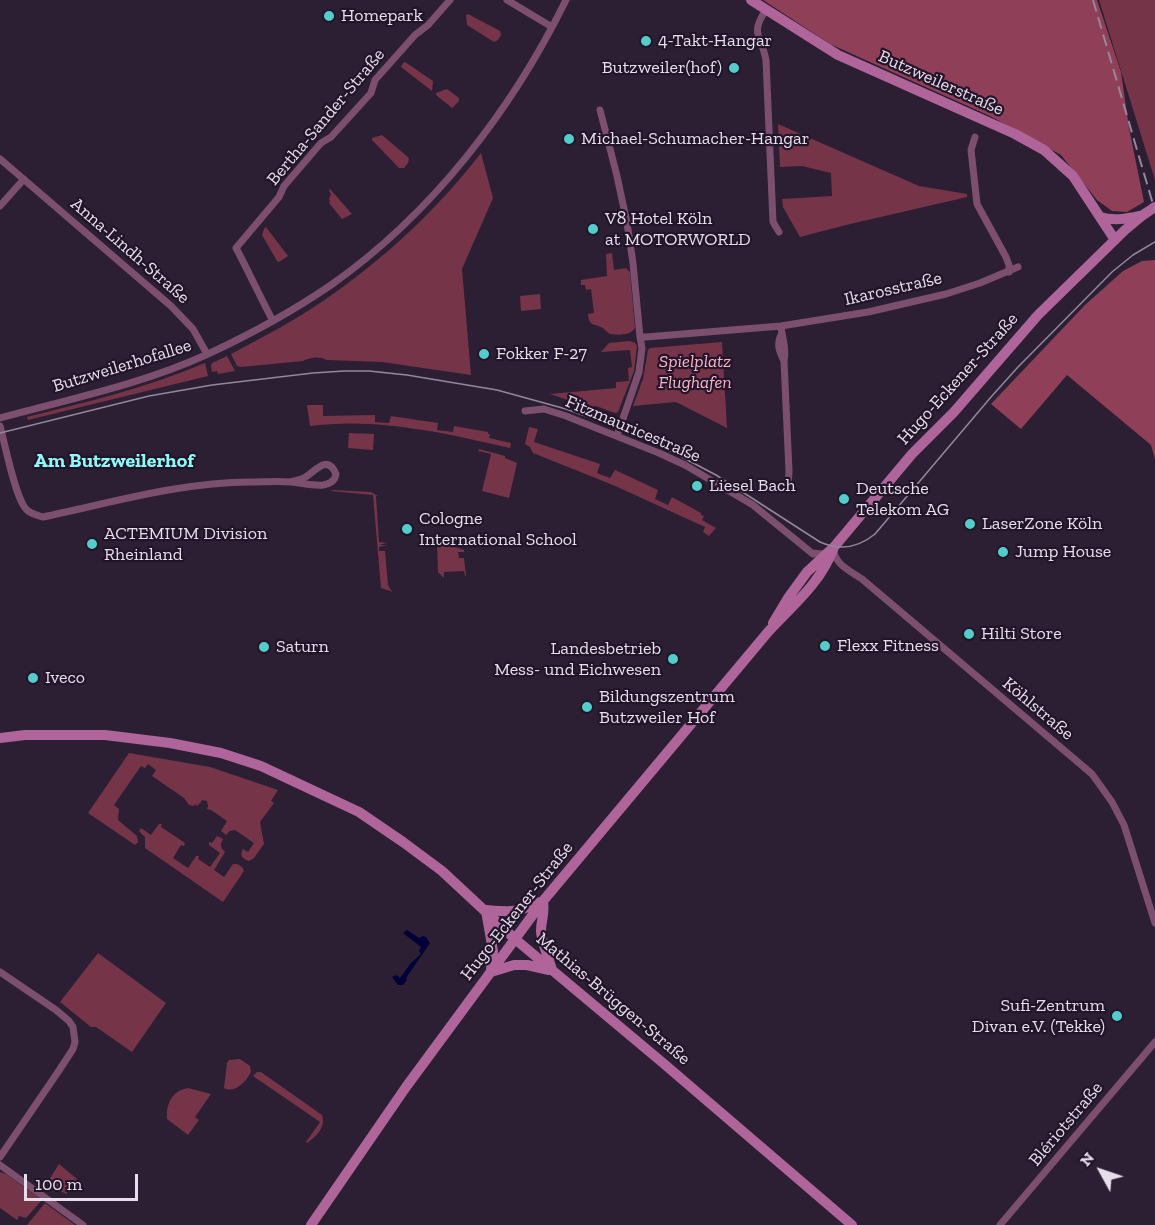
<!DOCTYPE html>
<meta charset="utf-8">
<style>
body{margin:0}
#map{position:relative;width:1155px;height:1225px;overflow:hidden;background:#2c1f33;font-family:"Zilla Slab",serif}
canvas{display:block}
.north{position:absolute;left:1071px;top:1141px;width:60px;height:60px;-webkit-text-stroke:4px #221529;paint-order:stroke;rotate:310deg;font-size:16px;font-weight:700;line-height:24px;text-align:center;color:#e7deec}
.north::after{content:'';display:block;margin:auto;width:21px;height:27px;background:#e7deec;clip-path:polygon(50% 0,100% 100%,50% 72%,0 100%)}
.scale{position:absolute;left:24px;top:1174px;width:114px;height:27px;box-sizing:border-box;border:3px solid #e7deec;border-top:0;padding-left:8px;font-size:18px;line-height:21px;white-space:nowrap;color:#e7deec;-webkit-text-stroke:4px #221529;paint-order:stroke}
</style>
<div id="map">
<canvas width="1155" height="1225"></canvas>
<div class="north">N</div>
<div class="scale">100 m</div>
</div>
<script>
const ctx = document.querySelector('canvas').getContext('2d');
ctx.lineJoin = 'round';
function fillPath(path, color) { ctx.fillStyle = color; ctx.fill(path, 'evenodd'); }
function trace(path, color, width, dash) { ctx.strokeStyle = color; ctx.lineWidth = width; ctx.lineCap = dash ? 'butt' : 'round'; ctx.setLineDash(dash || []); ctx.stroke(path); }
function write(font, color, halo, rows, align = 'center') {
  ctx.font = font + ' "Zilla Slab",serif'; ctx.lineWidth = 4.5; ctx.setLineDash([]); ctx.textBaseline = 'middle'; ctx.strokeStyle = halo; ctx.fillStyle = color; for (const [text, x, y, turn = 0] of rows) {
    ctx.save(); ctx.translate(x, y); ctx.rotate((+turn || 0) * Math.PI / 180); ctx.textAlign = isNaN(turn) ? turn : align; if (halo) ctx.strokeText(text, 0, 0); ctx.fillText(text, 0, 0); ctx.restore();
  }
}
const green = new Path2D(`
 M 1099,0 L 1155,0 L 1155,180 Z
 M 468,14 L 500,31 L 501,35 L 498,40 L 494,42 L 467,25 L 466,15 Z
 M 405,62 L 433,81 L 432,91 L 401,67 L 403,63 Z
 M 447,89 L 459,98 L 459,101 L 452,108 L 436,95 L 436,93 Z
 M 778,124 L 919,186 L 967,194 L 967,197 L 846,225 L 800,237 L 783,207 L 782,199 L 832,196 L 831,173 L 802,166 L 780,167 Z
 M 382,135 L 409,158 L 408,163 L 404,168 L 399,168 L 372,140 L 372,138 Z
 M 481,153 L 493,198 L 462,269 L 471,375 L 382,362 L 327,360 C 319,356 311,357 303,361 L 241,367 L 237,366 L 231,354 C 263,337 294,321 323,301 C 383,260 437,210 481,153 Z
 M 330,189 L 352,214 L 342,219 L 329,203 L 330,201 L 329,199 L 331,194 L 329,191 Z
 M 266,227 L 288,256 L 279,262 L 277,261 L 262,235 L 264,229 Z
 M 612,253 L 614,270 L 626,268 L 630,272 L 635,328 C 630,336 618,335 610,334 C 607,332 605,330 603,328 C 594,323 589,327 588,314 L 594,313 L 591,289 L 586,290 L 585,285 L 581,285 L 581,280 L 607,276 L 606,254 Z
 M 540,294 L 541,309 L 521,311 L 520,296 Z
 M 630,341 L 635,343 L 637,346 L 634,371 L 618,412 L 615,413 L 596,406 L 589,407 L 550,394 L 616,388 L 616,382 L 629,381 L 628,368 L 632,367 L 630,350 L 601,352 L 609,343 Z
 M 722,342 L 727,428 L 676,402 L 633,406 L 643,379 L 648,350 L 650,348 Z
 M 227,356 L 235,371 L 218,374 L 217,371 L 212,372 L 211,366 L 212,363 Z
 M 205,363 L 208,376 L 28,420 L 27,417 C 88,402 148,387 205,363 Z
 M 307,405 L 323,405 L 323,416 L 375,415 L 375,422 L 389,423 L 391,416 L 438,423 L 437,430 L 453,432 L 454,426 L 488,432 L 488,434 L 490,434 L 489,438 L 511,443 L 510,448 C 445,433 376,417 310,426 Z
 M 529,427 L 538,429 L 534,442 L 600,464 L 597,473 L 610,478 L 615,470 L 658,490 L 655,499 L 668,505 L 672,497 L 701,513 L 701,515 L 704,516 L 702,520 L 716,528 L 709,536 L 703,532 L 705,527 L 613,485 L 533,453 L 530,447 L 525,444 Z
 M 349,433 L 374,434 L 373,450 L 348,448 Z
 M 479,449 L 505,456 L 505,458 L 517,463 L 509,498 L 482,491 L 491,454 L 478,451 Z
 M 333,490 L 371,492 L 378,496 L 376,496 L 379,542 L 387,543 L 379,545 L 387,545 L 379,547 L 379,551 L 385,551 L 388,585 L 390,589 L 393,592 L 381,588 L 373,495 L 330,491 Z
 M 437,541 L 464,550 L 464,552 L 458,552 L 459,558 L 464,558 L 466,576 L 465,576 L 464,571 L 444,572 L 444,578 L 438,572 Z
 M 129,753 L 210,767 L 278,790 L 271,801 L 274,803 L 260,822 L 264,844 L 254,858 L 249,861 C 243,859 239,855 243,849 L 248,852 L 254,843 L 235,830 L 230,831 L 226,835 L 221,831 L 227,821 L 211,810 L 207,809 L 208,806 L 207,801 L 202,800 L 201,802 L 197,806 L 195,804 L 194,806 L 189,805 L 184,798 L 152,776 L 156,770 L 148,764 L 145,768 L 141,766 L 114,805 L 119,809 L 118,820 L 137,836 L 138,842 L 135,845 L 88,813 Z
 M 159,824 L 162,824 L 161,827 L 185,843 L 184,846 L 181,845 L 173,858 L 188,868 L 196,856 L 199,856 L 198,859 L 210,867 L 220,853 L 209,845 L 209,842 L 212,843 L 217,836 L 223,839 C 220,845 220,847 225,852 L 214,870 L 224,877 L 233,864 L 237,864 L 242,867 L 244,871 L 223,902 L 145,848 L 145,837 L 139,831 L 141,828 L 151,835 Z
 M 98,953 L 166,1003 L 132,1052 L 96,1027 L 91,1027 L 60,1002 Z
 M 240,1059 L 250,1066 L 251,1072 C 246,1082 234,1094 224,1088 L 227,1063 L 229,1060 Z
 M 257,1072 L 261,1072 L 322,1115 C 326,1127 317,1136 307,1143 L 306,1142 L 320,1122 L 253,1076 Z
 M 188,1088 L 211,1094 L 195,1117 L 199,1120 L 188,1135 L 167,1119 C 166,1103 172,1091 188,1088 Z
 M 59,1164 L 77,1179 L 66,1194 L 47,1183 Z
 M 0,1172 L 6,1174 L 42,1200 L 26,1218 L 19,1216 L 17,1220 L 0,1208 Z
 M 45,1203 L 75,1225 L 27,1225 Z`);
const forest = new Path2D(`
 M 763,0 L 1097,0 L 1121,72 L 1129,128 L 1144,202 L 1127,212 L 1112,211 L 1097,200 L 1061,155 L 990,116 L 830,44 Z
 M 1155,260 L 1155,459 L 1151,445 L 1067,375 L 1021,429 L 991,404 L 1085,305 L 1123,271 L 1142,261 Z`);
const water = new Path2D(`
 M 407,930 L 419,938 L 423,936 L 426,937 L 430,943 L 406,978 L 407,980 L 403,985 L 398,985 L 392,977 L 396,975 L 400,978 L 411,963 L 421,954 L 419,951 L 421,947 L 403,933 Z`);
const street = new Path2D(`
 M 507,0 L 552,27
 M 766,10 C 749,34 762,37 766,60 L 773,222 L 779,232
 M 600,110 L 617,176 L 627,223 L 633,263 L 640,337 L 642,348 L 639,372 L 617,436
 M 975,137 L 971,150 L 977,204 L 1006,257 L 1009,265 L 1009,272
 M 0,159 L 171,306 L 193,329 L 207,354
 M 0,206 L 24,179
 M 273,321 C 260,297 249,272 236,248 L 279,197 L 284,186 L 321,143 L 331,137 L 371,93 L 375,80 L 415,35 L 428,25 L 450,0
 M 781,326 C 782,340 787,346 784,361 L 789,471 L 788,489
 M 782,333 C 776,344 779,351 784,361
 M 640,337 L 646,337 L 781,326 L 868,312 L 946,294 L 980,283 L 1018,267
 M 525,411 L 544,409 L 566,416 L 659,453 L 685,465 L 753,505 L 813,554
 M 0,418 C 70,399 143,384 208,354 C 251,334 293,311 331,285 C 432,214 512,110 566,0
 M 0,426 C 5,444 15,497 26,509 C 30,514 37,515 43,517 C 110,503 182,482 250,482 C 264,482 278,481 291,482 C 302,483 313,486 323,485 C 330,484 335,481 336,474 C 327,453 315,472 304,478 C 300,480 294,481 290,482
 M 834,550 C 834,564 852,572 862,579 L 1092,774 L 1112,802 L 1124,825 L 1155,923
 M 812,553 L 822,554 L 827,552
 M 0,972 L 56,1010 L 69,1021 L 73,1027 L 75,1042 L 73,1049 L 58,1072 L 0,1157
 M 0,1165 L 83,1225
 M 1000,1225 L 1155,1042`);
const secondary = new Path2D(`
 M 751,0 L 838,55 L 1015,134 L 1044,150 L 1073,176 L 1115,240
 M 1100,217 C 1113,221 1126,219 1140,216
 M 773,623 L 788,598 L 807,572 L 834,547 L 912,454 L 954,412 L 1038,315 L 1125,230 L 1143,215 L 1155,207
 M 0,738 L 25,735 L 105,735 L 170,743 L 221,753 L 261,766 L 359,812 L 403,842 L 442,871 L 515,939 L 663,1063 L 852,1225
 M 543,901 C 545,915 541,919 541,931 C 541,940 549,959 552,970
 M 486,910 C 511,912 517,913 540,902
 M 486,911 L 493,951 L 491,969
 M 491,972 L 514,965 L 527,965 L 549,970
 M 311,1225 L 406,1087 L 543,901 L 768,632 C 793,605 821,583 834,547`);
const tram = new Path2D(`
 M 0,433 L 149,396 L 212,385 L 313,373 L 344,371 L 369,371 L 407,375 L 497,390 L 566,409 L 619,428 L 659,445 L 716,475 L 820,542 C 840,551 858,548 875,534 L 991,397 L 1018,367 L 1112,272 L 1133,255 L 1155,242`);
const rail = new Path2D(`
 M 1093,0 L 1155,211`);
const markers = [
 [329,16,6,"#53cdcb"],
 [646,41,6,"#53cdcb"],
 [734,68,6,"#53cdcb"],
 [569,139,6,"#53cdcb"],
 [593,229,6,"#53cdcb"],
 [484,354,6,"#53cdcb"],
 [697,486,6,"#53cdcb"],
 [844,499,6,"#53cdcb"],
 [970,524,6,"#53cdcb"],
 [407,529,6,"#53cdcb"],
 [92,544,6,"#53cdcb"],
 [1003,552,6,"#53cdcb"],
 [969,634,6,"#53cdcb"],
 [825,646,6,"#53cdcb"],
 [264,647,6,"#53cdcb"],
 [673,659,6,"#53cdcb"],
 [33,678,6,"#53cdcb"],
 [587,707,6,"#53cdcb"],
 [1117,1016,6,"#53cdcb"]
];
const poiNames = [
 ["Homepark",341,16],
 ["4-Takt-Hangar",658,41],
 ["Butzweiler(hof)",722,68,"right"],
 ["Michael-Schumacher-Hangar",581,139],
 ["V8 Hotel Köln",605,219],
 ["at MOTORWORLD",605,240],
 ["Fokker F-27",496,354],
 ["Liesel Bach",709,486],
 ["Deutsche",856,489],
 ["Telekom AG",856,510],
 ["Cologne",419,519],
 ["International School",419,540],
 ["LaserZone Köln",982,524],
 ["ACTEMIUM Division",104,534],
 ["Rheinland",104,555],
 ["Jump House",1015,552],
 ["Hilti Store",981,634],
 ["Flexx Fitness",837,646],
 ["Saturn",276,647],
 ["Landesbetrieb",661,649,"right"],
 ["Mess- und Eichwesen",661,670,"right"],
 ["Iveco",45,678],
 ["Bildungszentrum",599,697],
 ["Butzweiler Hof",599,718],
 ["Sufi-Zentrum",1105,1006,"right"],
 ["Divan e.V. (Tekke)",1105,1027,"right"]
];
const streetNames = [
 ["Butzweilerstraße",941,83,24],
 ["Bertha-Sander-Straße",326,117,-50],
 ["Anna-Lindh-Straße",130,251,41],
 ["Ikarosstraße",893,289,-13],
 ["Butzweilerhofallee",122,366,-17],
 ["Hugo-Eckener-Straße",958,379,-48],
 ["Fitzmauricestraße",633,429,23],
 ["Köhlstraße",1038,709,40],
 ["Hugo-Eckener-Straße",517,911,-52],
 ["Mathias-Brüggen-Straße",613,999,40],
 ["Blériotstraße",1066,1124,-50]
];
const parkNames = [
 ["Spielplatz",695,362],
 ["Flughafen",695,383]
];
const neighbourhoodNames = [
 ["Am Butzweilerhof",114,461]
];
fillPath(green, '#753448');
fillPath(forest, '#903f58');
fillPath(water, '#010038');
trace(street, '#7d4f6f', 7);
trace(secondary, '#af659a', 10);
trace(tram, '#938899', 1.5);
trace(rail, '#938899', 2, [12, 6]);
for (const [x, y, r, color] of markers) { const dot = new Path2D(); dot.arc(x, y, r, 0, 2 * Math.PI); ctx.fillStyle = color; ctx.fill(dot); trace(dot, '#221529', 2); }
write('18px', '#e7deec', '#221529', poiNames, 'left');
write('18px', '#e7deec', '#221529', streetNames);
write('italic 18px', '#fdb6c8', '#221529', parkNames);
write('bold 20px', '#8efaf7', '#221529', neighbourhoodNames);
</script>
